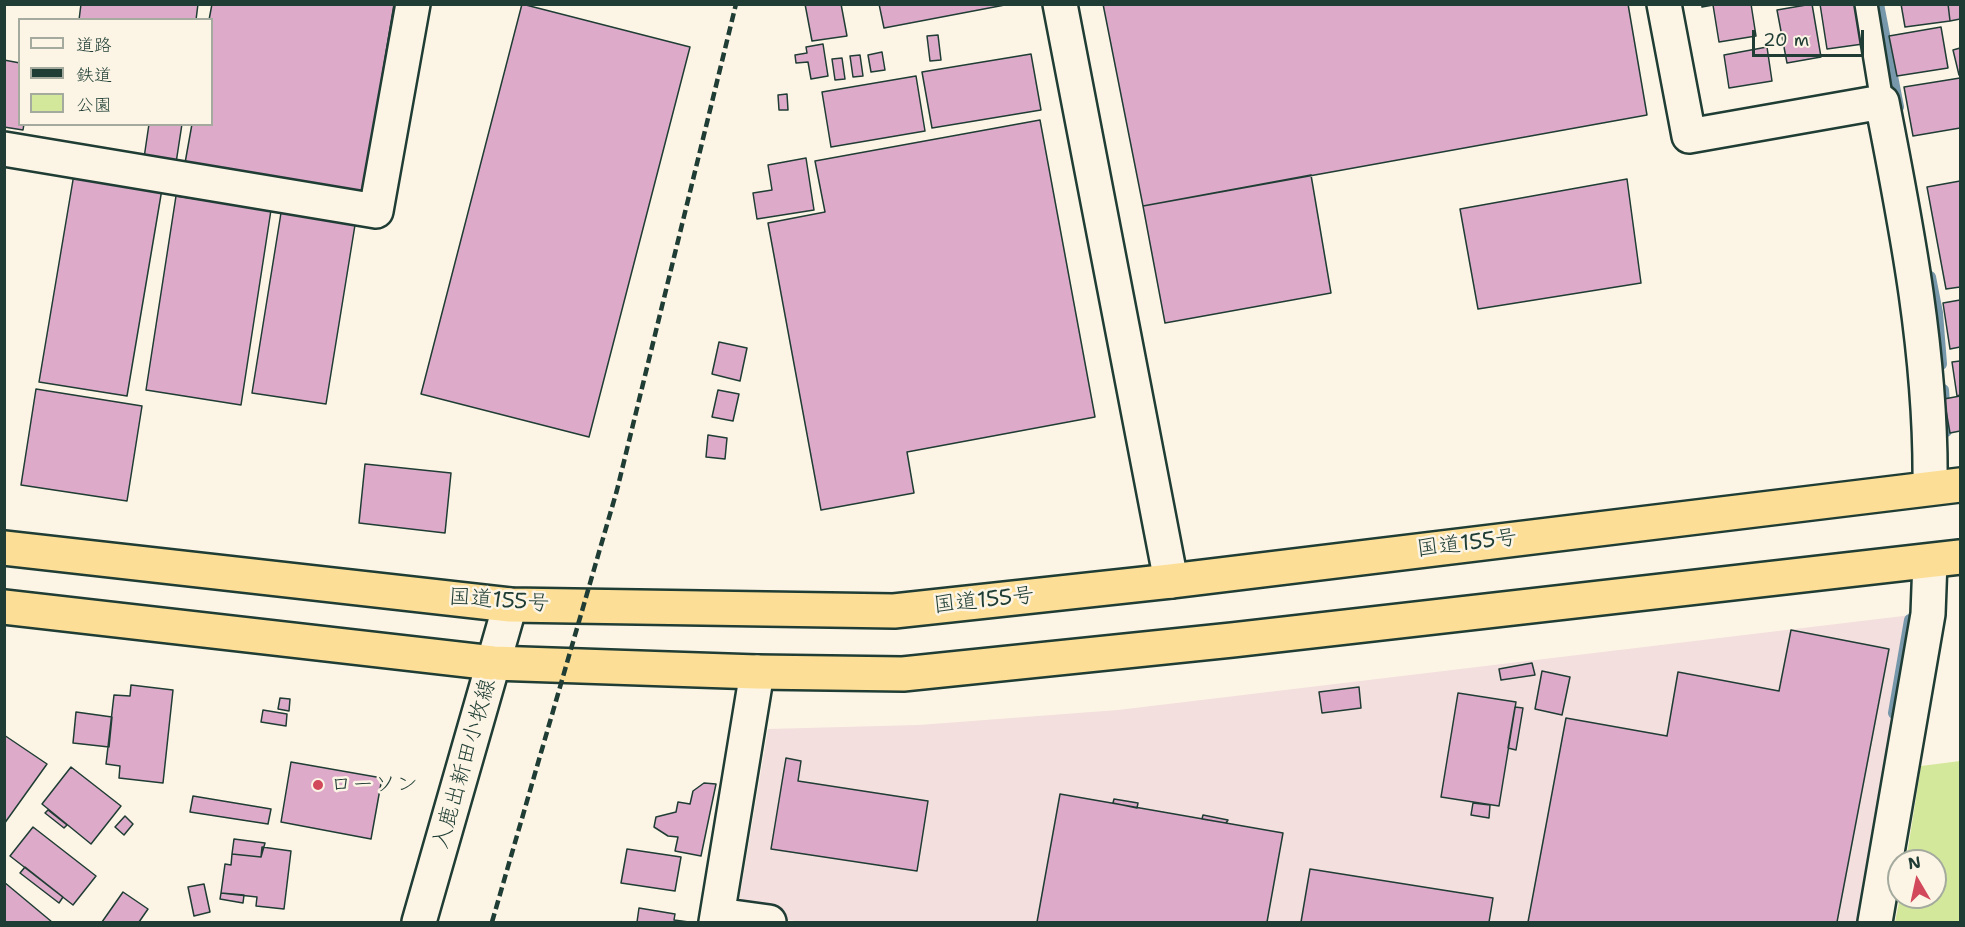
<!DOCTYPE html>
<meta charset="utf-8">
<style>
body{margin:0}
#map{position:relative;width:1965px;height:927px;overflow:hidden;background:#fcf5e5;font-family:"Shantell Sans","Klee One",sans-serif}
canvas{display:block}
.frame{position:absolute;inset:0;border:6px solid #1f3d34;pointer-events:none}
.legend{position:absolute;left:18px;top:18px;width:195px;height:108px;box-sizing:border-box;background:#fcf5e5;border:2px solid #a4ab9e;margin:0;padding:8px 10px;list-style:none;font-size:18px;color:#1f3d34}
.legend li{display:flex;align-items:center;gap:12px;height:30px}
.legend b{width:30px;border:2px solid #a4ab9e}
.north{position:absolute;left:1887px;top:849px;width:60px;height:60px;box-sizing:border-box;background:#fcf5e5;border:2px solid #a4ab9e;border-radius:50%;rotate:351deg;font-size:16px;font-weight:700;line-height:24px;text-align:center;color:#1f3d34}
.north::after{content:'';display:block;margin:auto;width:21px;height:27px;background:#d1495b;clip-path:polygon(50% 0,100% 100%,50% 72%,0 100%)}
.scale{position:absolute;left:1752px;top:30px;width:112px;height:27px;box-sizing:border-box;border:3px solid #1f3d34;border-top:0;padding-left:8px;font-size:18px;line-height:21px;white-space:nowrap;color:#1f3d34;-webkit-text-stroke:4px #fcf5e5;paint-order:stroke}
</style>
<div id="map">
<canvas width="1965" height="927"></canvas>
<div class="frame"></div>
<ul class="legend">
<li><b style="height:8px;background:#fcf5e5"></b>道路</li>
<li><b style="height:8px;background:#1f3d34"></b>鉄道</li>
<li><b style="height:16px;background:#d4e89c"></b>公園</li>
</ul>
<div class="north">N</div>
<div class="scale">20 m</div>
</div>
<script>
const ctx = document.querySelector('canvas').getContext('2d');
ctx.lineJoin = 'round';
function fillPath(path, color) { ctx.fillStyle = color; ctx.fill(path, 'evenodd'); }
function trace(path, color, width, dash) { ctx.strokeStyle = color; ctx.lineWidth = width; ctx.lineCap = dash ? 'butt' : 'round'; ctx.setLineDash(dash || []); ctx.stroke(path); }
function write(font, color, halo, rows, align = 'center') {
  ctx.font = font + ' "Shantell Sans","Klee One",sans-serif'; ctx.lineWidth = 5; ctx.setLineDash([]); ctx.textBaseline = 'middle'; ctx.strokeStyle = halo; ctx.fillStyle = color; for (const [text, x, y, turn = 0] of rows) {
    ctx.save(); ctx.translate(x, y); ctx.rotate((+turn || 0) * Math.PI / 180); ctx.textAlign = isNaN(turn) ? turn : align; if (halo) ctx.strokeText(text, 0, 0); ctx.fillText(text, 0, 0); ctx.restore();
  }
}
const built = new Path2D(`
 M 1920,614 L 1868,922 L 803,922 L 737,913 L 768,729 L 919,725 L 1118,710 Z`);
const green = new Path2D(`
 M 1960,761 L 1960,922 L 1895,922 L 1900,897 L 1935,897 L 1935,861 L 1906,861 L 1921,766 Z`);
const stream = new Path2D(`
 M 1878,4 L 1898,107
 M 1930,277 L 1937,313 L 1941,364
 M 1943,390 L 1946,431
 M 1894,713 L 1910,620`);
const building = new Path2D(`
 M 81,4 L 198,4 L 196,20 L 79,20 Z
 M 212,4 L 394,4 L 363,192 L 185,163 L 192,124 L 212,124 L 212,20 L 209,20 Z
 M 522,4 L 690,47 L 589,437 L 421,394 Z
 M 805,4 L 841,4 L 847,36 L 812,41 Z
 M 879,4 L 1010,4 L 884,28 Z
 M 1103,4 L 1628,4 L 1647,115 L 1143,206 Z
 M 1702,4 L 1751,4 L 1756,36 L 1719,42 L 1713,5 L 1702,7 Z
 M 1812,4 L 1821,57 L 1787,63 L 1777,10 Z
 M 1820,4 L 1856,4 L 1863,44 L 1827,49 Z
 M 1901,4 L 1948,4 L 1950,21 L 1905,27 Z
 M 1948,4 L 1960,4 L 1960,19 L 1950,21 Z
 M 1941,27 L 1948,68 L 1897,76 L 1889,36 Z
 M 938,35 L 941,60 L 930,61 L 927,36 Z
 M 823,44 L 828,76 L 811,79 L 808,62 L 796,63 L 795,55 L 807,53 L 806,47 Z
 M 1767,47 L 1772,81 L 1729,88 L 1724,55 Z
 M 1960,48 L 1960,74 L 1959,75 L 1953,50 Z
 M 882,52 L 885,70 L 871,72 L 868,55 Z
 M 1031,54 L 1041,110 L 932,128 L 922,72 Z
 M 860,55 L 863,76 L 853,77 L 850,56 Z
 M 842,58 L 845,79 L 835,80 L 832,59 Z
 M 4,60 L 20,63 L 20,124 L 24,124 L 23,130 L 4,127 Z
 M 916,76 L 925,131 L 831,147 L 822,92 Z
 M 1960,78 L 1960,128 L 1913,136 L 1904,87 Z
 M 787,94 L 788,110 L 779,110 L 778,95 Z
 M 1040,120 L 1095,417 L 907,452 L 914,493 L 821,510 L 768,223 L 825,212 L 815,161 Z
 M 149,124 L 182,124 L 176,163 L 144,158 Z
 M 806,158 L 814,210 L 757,219 L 753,193 L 772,190 L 768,165 Z
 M 74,174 L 162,189 L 127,396 L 39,382 Z
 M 1311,175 L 1331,293 L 1165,323 L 1143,206 Z
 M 1627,179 L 1641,283 L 1478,309 L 1460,209 Z
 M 1960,181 L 1960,287 L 1946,289 L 1927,187 Z
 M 176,196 L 271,210 L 241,405 L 146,390 Z
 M 281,213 L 355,225 L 326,404 L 252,393 Z
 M 1960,300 L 1960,347 L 1950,349 L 1943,303 Z
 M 719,342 L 747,348 L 740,381 L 712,374 Z
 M 1960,361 L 1960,395 L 1957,396 L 1952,362 Z
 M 36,389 L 142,406 L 127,501 L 21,485 Z
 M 718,390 L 739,394 L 733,421 L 712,417 Z
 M 1960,396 L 1960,431 L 1950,433 L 1944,399 Z
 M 708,435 L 727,438 L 725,459 L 706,457 Z
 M 365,464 L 451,473 L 445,533 L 359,523 Z
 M 1791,630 L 1889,649 L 1837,922 L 1528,922 L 1566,718 L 1667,736 L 1678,672 L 1779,691 Z
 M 1532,663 L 1535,675 L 1501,680 L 1499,669 Z
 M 1542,671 L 1570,677 L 1562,715 L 1535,709 Z
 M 131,685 L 173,690 L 163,783 L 119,778 L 120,766 L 106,764 L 114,695 L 130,696 Z
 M 1359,687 L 1361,708 L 1322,713 L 1319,692 Z
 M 1458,693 L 1516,702 L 1499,806 L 1441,797 Z
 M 280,698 L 290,699 L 289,711 L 278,709 Z
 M 1515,707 L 1523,708 L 1516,750 L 1508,748 Z
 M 263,710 L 287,714 L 286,726 L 261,722 Z
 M 76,712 L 112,717 L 109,747 L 73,743 Z
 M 4,735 L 47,764 L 4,824 Z
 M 786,758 L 801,761 L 798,781 L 928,801 L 917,871 L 771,849 Z
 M 291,762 L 382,778 L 371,839 L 281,822 Z
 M 71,767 L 121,806 L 91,844 L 42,804 Z
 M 704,783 L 716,784 L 701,856 L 675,851 L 678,837 L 668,836 L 654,827 L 656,817 L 676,812 L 678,802 L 690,804 L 693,791 Z
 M 1060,794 L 1283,833 L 1267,922 L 1037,922 Z
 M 193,796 L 271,809 L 268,824 L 190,812 Z
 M 1114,799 L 1138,803 L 1137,808 L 1113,803 Z
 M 1473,803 L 1490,805 L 1489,818 L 1471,815 Z
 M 48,810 L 67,825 L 64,828 L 45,813 Z
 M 1203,815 L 1228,820 L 1226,823 L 1202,819 Z
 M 125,816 L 133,824 L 124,835 L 115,827 Z
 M 33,827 L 96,876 L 73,905 L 10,856 Z
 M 234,839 L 265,843 L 261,857 L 232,854 Z
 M 262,847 L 291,851 L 284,909 L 256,906 L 257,897 L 221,893 L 225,864 L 231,865 L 232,854 L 261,857 Z
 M 627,849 L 681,857 L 675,891 L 621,883 Z
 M 25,867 L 63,897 L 59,903 L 20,873 Z
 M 1310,869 L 1493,898 L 1489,922 L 1301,922 Z
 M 4,882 L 52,922 L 4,922 Z
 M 204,884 L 210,912 L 194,916 L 188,887 Z
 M 123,892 L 148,909 L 139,922 L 102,922 Z
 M 221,893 L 244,895 L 243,903 L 220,899 Z
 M 639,908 L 675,914 L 674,920 L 689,922 L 637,922 Z`);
const lane = new Path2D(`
 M 1866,4 L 1882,102`);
const street = new Path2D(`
 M 1060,4 L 1171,581
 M 1664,4 L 1689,136 L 1882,102 C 1907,229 1932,358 1930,488
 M 4,149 L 376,211 L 413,4
 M 718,915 L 769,922
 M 716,922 L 757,672
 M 1875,922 L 1928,614 L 1930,561`);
const secondary = new Path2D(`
 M 419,922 L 510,605`);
const highway = new Path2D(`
 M 4,548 L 510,605 L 894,611 L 1171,581 L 1960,485
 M 4,607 L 493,663 L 757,672 L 903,674 L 1232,640 L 1960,557`);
const rail = new Path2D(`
 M 492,922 L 617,490 L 736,4`);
const markers = [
 [318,785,6,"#d1495b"]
];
const streetNames = [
 ["国道155号",1467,544,-7],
 ["国道155号",499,601,4],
 ["国道155号",984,601,-6],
 ["入鹿出新田小牧線",465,764,-74]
];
const poiNames = [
 ["ローソン",330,785]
];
fillPath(built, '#f3dfdd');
fillPath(green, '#d4e89c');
trace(stream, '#7798aa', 12);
fillPath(building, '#ddabc9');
trace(building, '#1f3d34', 1.5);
trace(lane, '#1f3d34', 26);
trace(street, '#1f3d34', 38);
trace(secondary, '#1f3d34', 38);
trace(highway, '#1f3d34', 38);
trace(lane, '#fcf5e5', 21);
trace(street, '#fcf5e5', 33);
trace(secondary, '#fcf5e5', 33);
trace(highway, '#fdde96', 33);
trace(rail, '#1f3d34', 4.5, [9, 4.5]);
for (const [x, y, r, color] of markers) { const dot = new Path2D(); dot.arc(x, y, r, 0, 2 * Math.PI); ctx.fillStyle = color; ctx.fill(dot); trace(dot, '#fcf5e5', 2); }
write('22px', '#1f3d34', '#fcf5e5', streetNames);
write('22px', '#1f3d34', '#fcf5e5', poiNames, 'left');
</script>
